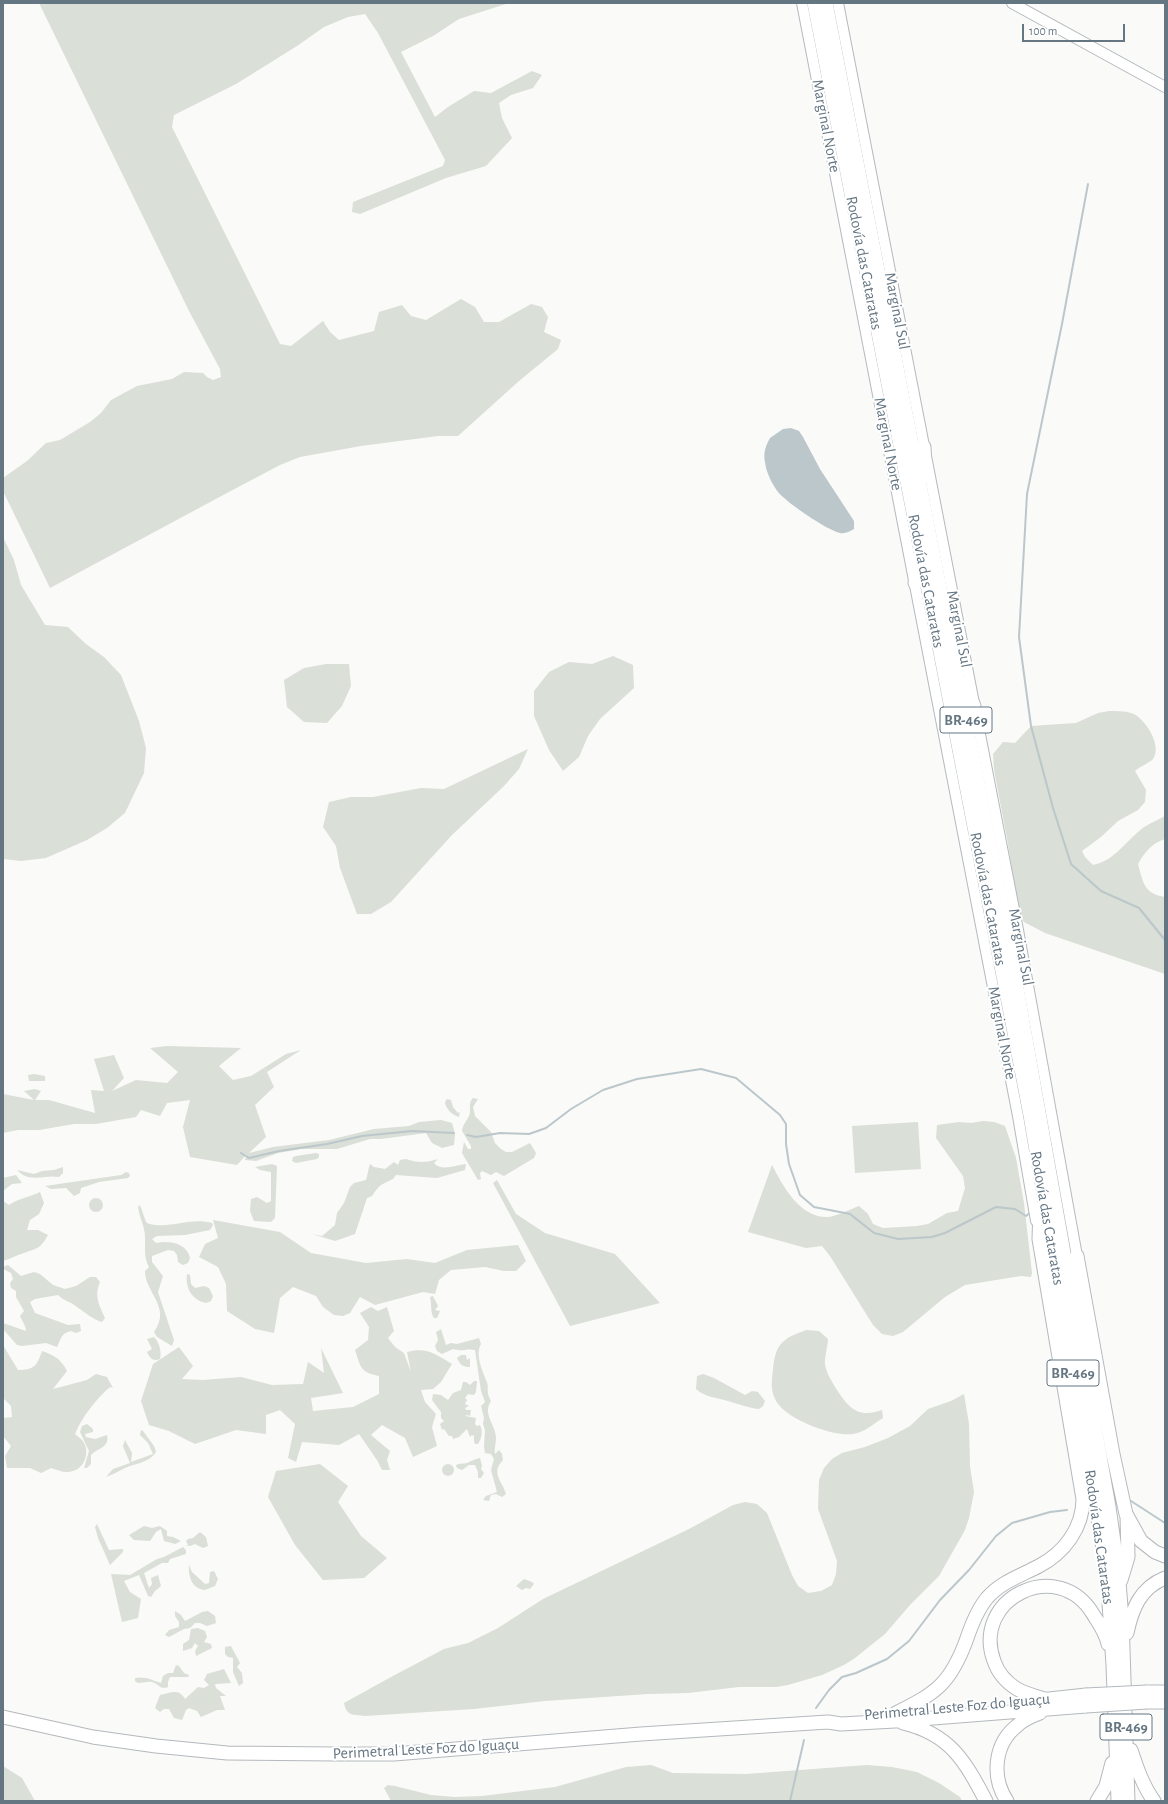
<!DOCTYPE html>
<meta charset="utf-8">
<style>
body{margin:0}
#map{position:relative;width:1168px;height:1804px;overflow:hidden;background:#fafaf8;font-family:"Alegreya Sans",sans-serif}
canvas{display:block}
.frame{position:absolute;inset:0;border:4px solid #657683;pointer-events:none}
.scale{position:absolute;left:1022px;top:24px;width:103px;height:18px;box-sizing:border-box;border:2px solid #657683;border-top:0;padding-left:5px;font-size:12px;line-height:14px;white-space:nowrap;color:#657683;-webkit-text-stroke:3px #fff;paint-order:stroke}
</style>
<div id="map">
<canvas width="1168" height="1804"></canvas>
<div class="frame"></div>
<div class="scale">100 m</div>
</div>
<script>
const ctx = document.querySelector('canvas').getContext('2d');
ctx.lineJoin = 'round';
function fillPath(path, color) { ctx.fillStyle = color; ctx.fill(path, 'evenodd'); }
function trace(path, color, width, dash) { ctx.strokeStyle = color; ctx.lineWidth = width; ctx.lineCap = dash ? 'butt' : 'round'; ctx.setLineDash(dash || []); ctx.stroke(path); }
function write(font, color, halo, rows, align = 'center') {
  ctx.font = font + ' "Alegreya Sans",sans-serif'; ctx.lineWidth = 4; ctx.setLineDash([]); ctx.textBaseline = 'middle'; ctx.strokeStyle = halo; ctx.fillStyle = color; for (const [text, x, y, turn = 0] of rows) {
    ctx.save(); ctx.translate(x, y); ctx.rotate((+turn || 0) * Math.PI / 180); ctx.textAlign = isNaN(turn) ? turn : align; if (halo) ctx.strokeText(text, 0, 0); ctx.fillText(text, 0, 0); ctx.restore();
  }
}
const green = new Path2D(`
 M 39,3 L 509,3 L 459,19 L 433,36 L 401,52 L 435,117 L 448,107 L 474,91 L 491,93 L 532,71 L 542,75 L 533,88 L 511,95 L 499,103 L 502,118 L 512,138 L 486,166 L 446,178 L 360,214 L 352,212 L 353,202 L 443,166 L 445,160 L 378,33 L 365,14 L 348,17 L 324,27 L 297,46 L 236,84 L 174,115 L 172,127 L 280,344 L 291,346 L 323,321 L 330,332 L 339,340 L 374,331 L 379,312 L 402,305 L 411,316 L 426,320 L 461,299 L 475,307 L 484,322 L 499,322 L 531,304 L 542,307 L 548,317 L 544,332 L 561,340 L 558,349 L 519,381 L 458,436 L 438,436 L 361,446 L 300,457 L 280,465 L 227,493 L 50,588 L 3,491 L 3,478 L 27,461 L 46,443 L 60,440 L 90,422 L 101,413 L 111,400 L 137,386 L 172,379 L 184,372 L 203,373 L 207,377 L 213,380 L 221,377 L 220,369 L 189,311 Z
 M 3,537 L 14,560 L 21,585 L 45,625 L 68,627 L 86,644 L 104,657 L 121,675 L 139,721 L 146,748 L 144,773 L 125,813 L 107,828 L 87,840 L 46,858 L 21,861 L 3,859 Z
 M 613,656 L 633,665 L 634,688 L 600,719 L 588,736 L 579,757 L 563,771 L 549,750 L 534,716 L 534,691 L 549,672 L 569,662 L 592,664 Z
 M 326,664 L 349,664 L 351,686 L 342,706 L 327,723 L 304,722 L 287,707 L 284,680 L 304,668 Z
 M 1109,711 C 1116,711 1124,711 1131,713 C 1144,716 1163,746 1153,759 C 1151,762 1139,767 1135,771 L 1146,790 L 1145,802 L 1138,810 L 1118,821 L 1101,837 L 1082,851 L 1085,857 L 1093,865 C 1113,861 1123,845 1138,832 C 1145,825 1156,821 1165,816 L 1165,839 C 1152,843 1144,853 1138,864 C 1143,882 1144,894 1165,897 L 1165,974 L 1045,933 L 1024,922 L 1019,914 L 1008,844 L 994,770 L 993,754 L 1003,742 L 1015,743 L 1031,726 L 1076,723 L 1098,713 Z
 M 528,749 L 519,769 L 504,786 L 452,835 L 391,902 L 371,914 L 357,914 L 340,868 L 336,846 L 323,827 L 329,802 L 351,797 L 373,797 L 421,788 L 444,789 Z
 M 167,1046 L 241,1048 L 219,1066 L 233,1080 L 251,1076 L 286,1054 L 301,1050 L 267,1072 L 274,1087 L 255,1105 L 266,1137 L 249,1153 L 273,1147 L 329,1140 L 374,1129 L 409,1126 L 419,1122 L 441,1120 L 452,1123 L 455,1134 L 454,1145 L 442,1148 L 432,1143 L 426,1133 L 381,1139 L 370,1139 L 337,1149 L 301,1149 L 278,1153 L 256,1161 L 245,1160 L 247,1154 L 237,1165 L 190,1157 L 183,1127 L 190,1100 L 167,1103 L 160,1116 L 141,1110 L 136,1117 L 96,1124 L 74,1124 L 39,1130 L 18,1130 L 3,1133 L 3,1094 L 34,1100 L 24,1091 L 35,1089 L 41,1091 L 35,1100 L 49,1100 L 95,1113 L 91,1090 L 104,1091 L 94,1059 L 114,1055 L 124,1078 L 112,1091 L 136,1080 L 167,1083 L 178,1072 L 150,1048 Z
 M 34,1074 L 45,1076 L 45,1081 L 29,1081 L 28,1075 Z
 M 473,1098 L 478,1099 L 473,1107 L 475,1116 L 491,1132 L 495,1143 L 501,1149 L 506,1152 L 512,1152 L 530,1143 L 536,1153 L 534,1158 L 504,1176 L 496,1172 L 491,1175 L 482,1171 L 480,1173 L 481,1179 L 478,1180 L 462,1153 L 464,1142 L 468,1149 L 471,1149 L 471,1146 L 462,1131 C 463,1124 466,1122 469,1116 C 472,1110 467,1104 473,1098 Z
 M 447,1099 L 451,1100 L 453,1107 L 458,1113 L 460,1112 L 459,1117 C 453,1116 445,1108 445,1102 Z
 M 983,1121 L 994,1122 L 1005,1126 L 1016,1158 L 1024,1203 L 1032,1273 L 1031,1277 L 1021,1276 L 965,1285 L 945,1297 L 903,1332 L 893,1336 L 882,1334 L 873,1325 L 830,1256 L 822,1246 L 806,1248 L 748,1232 L 772,1165 C 783,1186 799,1217 827,1217 C 835,1217 851,1209 859,1206 L 868,1214 L 873,1224 L 883,1228 L 917,1226 L 928,1224 L 947,1213 L 958,1211 L 965,1188 L 963,1176 L 936,1138 L 937,1125 L 959,1122 L 971,1123 Z
 M 918,1122 L 921,1169 L 855,1173 L 852,1126 Z
 M 316,1153 L 319,1154 L 319,1157 L 317,1159 L 296,1163 L 292,1161 L 293,1157 L 296,1156 Z
 M 406,1159 C 417,1163 426,1163 438,1159 L 434,1163 C 442,1172 455,1165 466,1164 L 465,1170 L 437,1178 L 396,1175 L 393,1179 C 381,1185 380,1184 372,1196 L 367,1198 L 355,1234 L 335,1241 L 312,1234 L 322,1236 L 335,1225 L 337,1213 L 344,1203 L 350,1187 L 354,1183 L 366,1180 C 368,1174 368,1169 370,1164 L 374,1167 L 385,1169 L 394,1162 L 398,1165 L 400,1160 Z
 M 272,1164 L 277,1166 L 275,1218 L 271,1222 L 254,1221 L 250,1211 L 251,1199 L 257,1197 L 267,1203 L 271,1201 L 271,1172 L 260,1170 L 255,1167 Z
 M 63,1167 L 63,1173 L 59,1177 C 44,1174 30,1184 17,1170 L 34,1174 L 42,1171 L 54,1170 Z
 M 126,1172 L 129,1173 L 130,1176 L 128,1178 L 99,1182 L 81,1188 L 80,1193 L 74,1196 L 66,1188 L 51,1189 L 45,1186 L 121,1175 Z
 M 16,1175 L 22,1183 L 12,1184 L 3,1191 L 3,1178 Z
 M 497,1180 L 516,1214 L 545,1233 L 615,1254 L 660,1303 L 570,1326 L 493,1183 Z
 M 40,1192 L 44,1203 L 39,1214 L 30,1220 L 27,1230 L 38,1230 L 48,1235 C 40,1249 38,1248 24,1253 C 17,1255 10,1259 3,1261 L 3,1201 L 9,1205 C 19,1198 30,1197 40,1192 Z
 M89 1205a7 7 0 1 1 14 0a7 7 0 1 1-14 0Z
 M 140,1205 L 146,1222 L 149,1224 C 172,1229 190,1217 212,1223 L 213,1225 L 210,1230 L 185,1235 L 157,1236 L 152,1239 L 156,1243 C 169,1240 187,1243 190,1258 L 188,1263 L 183,1265 L 178,1262 L 177,1255 L 174,1251 L 168,1250 L 152,1256 L 152,1262 L 163,1276 L 158,1292 L 174,1340 L 172,1346 L 157,1337 L 154,1332 C 172,1307 145,1293 145,1271 L 149,1267 C 142,1255 147,1241 144,1229 C 142,1221 139,1215 138,1207 Z
 M 213,1220 L 280,1232 L 311,1253 L 366,1263 L 407,1259 L 435,1263 L 467,1250 L 518,1245 L 526,1261 L 516,1271 L 504,1271 L 485,1267 L 451,1270 L 439,1280 L 435,1294 L 423,1292 L 375,1305 L 360,1297 L 350,1313 L 343,1316 L 334,1315 L 323,1307 L 316,1296 L 293,1287 L 280,1298 L 274,1333 L 255,1329 L 227,1311 L 226,1284 L 218,1267 L 199,1257 L 205,1244 L 218,1238 Z
 M 8,1265 L 21,1276 L 34,1272 L 40,1274 L 53,1285 L 65,1289 L 76,1286 L 90,1277 L 96,1277 L 100,1282 C 94,1296 99,1305 105,1318 L 102,1322 C 92,1319 86,1313 77,1307 C 71,1302 64,1301 58,1295 L 35,1299 L 30,1302 L 35,1313 L 68,1325 L 80,1324 L 81,1331 L 76,1333 L 71,1331 C 61,1333 61,1339 57,1347 L 46,1343 L 22,1346 L 17,1345 L 3,1329 L 3,1323 L 26,1331 L 25,1326 L 20,1316 L 24,1311 L 16,1297 L 16,1291 L 11,1288 L 10,1283 L 13,1279 L 11,1273 L 5,1270 L 3,1267 Z
 M 187,1274 L 190,1275 L 191,1284 L 195,1288 L 204,1286 L 209,1288 L 213,1296 L 211,1301 L 206,1303 C 192,1300 185,1288 187,1274 Z
 M 433,1296 L 438,1306 L 435,1310 L 440,1311 L 437,1318 L 434,1318 C 430,1313 432,1304 430,1297 Z
 M 371,1307 L 378,1311 L 387,1307 L 394,1331 L 388,1338 L 395,1347 L 404,1353 L 411,1372 L 407,1352 C 427,1347 435,1354 452,1364 L 441,1382 L 433,1389 L 421,1390 L 425,1402 L 436,1414 L 432,1427 L 437,1446 L 413,1457 L 405,1438 L 382,1425 L 371,1435 L 390,1451 L 387,1460 L 390,1470 L 382,1470 L 377,1460 L 359,1434 L 339,1445 L 302,1442 L 296,1462 L 288,1458 L 295,1424 L 280,1410 L 266,1415 L 266,1434 L 236,1430 L 195,1444 L 169,1431 L 149,1425 L 141,1401 L 153,1364 L 179,1347 L 193,1366 L 182,1379 L 203,1380 L 241,1377 L 272,1385 L 303,1384 L 308,1362 L 324,1373 L 321,1348 L 343,1393 L 311,1398 L 313,1411 L 353,1407 L 379,1394 L 379,1376 C 360,1372 361,1368 355,1350 L 368,1340 L 369,1327 L 360,1313 Z
 M 441,1329 L 446,1345 L 451,1343 L 457,1344 L 479,1338 L 481,1344 C 475,1354 482,1370 486,1380 C 490,1388 485,1391 491,1401 C 482,1414 496,1425 496,1438 C 496,1444 494,1448 495,1454 L 499,1450 L 502,1454 L 503,1460 C 490,1473 503,1482 506,1494 L 502,1497 L 496,1494 L 491,1495 L 489,1501 L 483,1500 L 486,1496 L 497,1492 L 491,1470 L 494,1459 L 491,1454 L 485,1453 L 484,1447 L 485,1430 L 483,1424 L 484,1418 L 481,1406 L 485,1402 L 481,1391 L 475,1350 C 467,1348 461,1352 453,1349 L 442,1354 L 437,1351 L 435,1346 L 438,1340 L 436,1332 Z
 M 806,1330 L 819,1331 L 828,1339 C 828,1345 824,1360 825,1364 C 826,1372 831,1380 835,1387 C 848,1407 857,1419 882,1410 L 883,1418 C 873,1424 865,1432 853,1434 C 833,1437 784,1419 775,1399 C 770,1389 772,1379 773,1369 C 774,1359 776,1347 784,1341 C 789,1336 799,1333 806,1330 Z
 M 154,1337 C 159,1342 162,1352 160,1359 C 153,1362 150,1358 147,1352 L 152,1349 L 147,1339 Z
 M 3,1345 L 18,1370 C 34,1370 37,1366 42,1351 C 54,1355 61,1359 67,1371 L 53,1389 L 87,1380 L 96,1374 L 107,1377 L 113,1388 L 110,1387 C 96,1399 82,1417 75,1434 C 77,1436 80,1438 82,1440 C 91,1450 85,1468 73,1471 C 65,1474 58,1470 51,1468 L 41,1473 L 30,1468 L 7,1468 L 5,1456 L 11,1446 L 3,1436 L 3,1418 L 12,1417 L 11,1406 L 3,1398 Z
 M 461,1355 L 466,1355 L 467,1360 L 470,1358 L 470,1367 C 463,1367 460,1365 457,1358 Z
 M 703,1374 L 714,1378 L 745,1395 L 752,1391 L 758,1392 L 765,1401 L 763,1406 L 759,1409 C 748,1408 739,1404 728,1401 C 716,1397 706,1398 696,1389 L 697,1376 Z
 M 474,1381 L 477,1381 L 476,1392 L 474,1395 L 468,1394 L 465,1398 L 467,1400 L 465,1404 L 469,1406 L 465,1408 L 466,1410 L 471,1410 L 470,1416 L 467,1415 L 465,1416 L 476,1418 L 475,1424 L 477,1426 L 480,1425 C 483,1431 482,1438 478,1444 L 475,1444 L 474,1442 L 474,1436 L 472,1435 L 470,1437 L 467,1429 L 459,1437 L 453,1439 L 452,1436 L 449,1436 L 444,1429 L 442,1430 L 440,1424 L 444,1421 L 441,1418 L 441,1412 L 432,1400 L 433,1394 L 441,1395 L 448,1400 L 453,1393 L 461,1390 L 463,1382 L 466,1382 L 470,1385 Z
 M 964,1394 L 969,1424 L 970,1466 L 974,1492 L 969,1518 L 965,1530 L 939,1576 L 910,1605 L 885,1634 L 855,1658 L 844,1665 L 822,1675 L 788,1685 L 776,1687 L 739,1687 L 688,1693 L 648,1694 L 545,1701 L 474,1709 L 365,1716 C 353,1714 347,1717 344,1703 L 391,1677 L 444,1649 L 468,1643 L 498,1628 L 543,1599 L 689,1529 L 733,1505 L 745,1502 L 757,1504 L 767,1513 L 792,1575 L 798,1586 L 808,1593 L 821,1591 L 832,1585 L 836,1574 L 837,1561 L 818,1509 L 819,1480 L 824,1468 L 832,1459 L 842,1453 L 865,1447 L 888,1438 L 910,1426 L 928,1409 L 951,1401 Z
 M 87,1424 L 93,1429 L 93,1432 L 85,1434 L 86,1437 L 95,1439 L 107,1435 C 110,1448 97,1448 91,1455 L 91,1464 L 87,1468 L 84,1468 L 89,1451 L 80,1432 L 82,1426 Z
 M 141,1430 L 143,1431 L 154,1446 L 156,1452 C 148,1464 134,1463 123,1469 C 117,1472 112,1475 106,1477 L 113,1469 L 130,1463 L 123,1446 L 125,1440 L 132,1453 L 131,1462 L 153,1454 L 148,1443 L 140,1435 Z
 M 480,1458 L 482,1466 L 481,1469 L 484,1473 L 481,1478 L 478,1478 L 478,1472 L 475,1465 L 469,1465 L 462,1470 L 457,1468 L 456,1465 C 460,1463 463,1464 467,1463 C 472,1461 474,1459 480,1458 Z
 M442 1470a6 6 0 1 1 12 0a6 6 0 1 1-12 0Z
 M 320,1464 L 348,1486 L 338,1502 L 361,1536 L 387,1558 L 364,1578 L 323,1580 L 295,1545 L 268,1497 L 276,1471 Z
 M 97,1524 L 109,1550 L 123,1549 L 123,1552 L 110,1565 L 98,1538 L 95,1527 Z
 M 144,1526 L 152,1528 L 160,1526 L 167,1531 L 167,1536 L 173,1537 L 181,1541 L 175,1544 L 164,1541 L 161,1529 L 156,1532 L 150,1541 L 134,1540 L 129,1535 Z
 M 200,1532 L 206,1537 L 208,1546 L 203,1548 L 195,1544 L 190,1546 L 185,1545 L 188,1545 L 186,1541 L 188,1539 L 193,1538 Z
 M 183,1547 L 186,1550 L 186,1554 L 170,1559 L 168,1563 L 162,1563 L 144,1573 L 149,1588 L 152,1584 L 151,1578 L 158,1575 L 161,1586 L 155,1591 L 151,1597 L 148,1596 L 139,1575 L 124,1581 L 130,1592 L 141,1599 L 138,1618 L 122,1622 L 111,1574 L 130,1575 L 157,1559 L 164,1557 Z
 M 189,1565 L 192,1572 L 205,1584 L 209,1583 L 210,1572 L 214,1571 L 218,1579 L 215,1586 L 205,1590 C 192,1589 188,1576 189,1565 Z
 M 524,1579 L 532,1582 L 534,1584 L 530,1589 L 526,1588 L 522,1590 L 516,1586 Z
 M 175,1611 L 181,1615 L 185,1621 L 202,1612 L 208,1611 L 215,1616 L 216,1623 L 207,1626 L 200,1623 L 195,1623 L 190,1628 L 184,1629 L 169,1637 L 165,1635 L 169,1630 L 179,1627 L 179,1622 L 175,1616 Z
 M 198,1628 L 205,1631 L 207,1637 L 204,1642 L 211,1644 L 212,1648 L 196,1656 L 195,1651 L 198,1646 L 195,1643 L 192,1648 L 183,1651 L 183,1644 L 189,1640 L 191,1629 Z
 M 231,1646 L 240,1663 L 237,1667 L 242,1673 L 243,1683 L 239,1686 L 233,1672 L 233,1658 L 228,1657 L 225,1654 L 225,1647 Z
 M 176,1665 L 179,1666 L 184,1673 L 189,1675 L 188,1677 L 170,1677 L 168,1682 L 168,1687 C 160,1690 159,1684 152,1682 C 148,1681 142,1683 138,1683 L 135,1681 L 135,1678 C 144,1676 152,1680 161,1683 L 163,1676 L 168,1673 L 173,1673 Z
 M 224,1669 L 231,1683 L 215,1684 L 216,1688 L 226,1696 L 220,1696 L 225,1710 L 217,1710 L 201,1717 L 197,1711 L 189,1708 L 186,1710 L 182,1720 L 174,1718 L 169,1709 L 164,1709 L 160,1712 L 155,1708 L 160,1695 C 172,1693 178,1688 185,1699 L 198,1687 L 204,1688 L 209,1685 L 204,1680 L 207,1674 Z
 M 651,1765 L 673,1773 L 746,1774 L 867,1765 L 892,1767 L 917,1772 L 939,1783 L 960,1797 L 962,1801 L 391,1801 L 384,1788 L 388,1785 L 395,1786 L 431,1795 L 455,1797 L 482,1796 L 555,1787 L 626,1767 Z
 M 3,1766 L 22,1778 L 35,1801 L 3,1801 Z`);
const water = new Path2D(`
 M 791,428 L 799,431 L 803,437 L 820,469 L 854,521 L 854,529 C 850,531 846,534 840,533 C 827,530 787,503 778,492 C 772,484 766,472 765,462 C 763,453 766,445 770,438 L 783,429 Z`);
const stream = new Path2D(`
 M 1088,184 L 1062,324 L 1027,494 L 1019,637 L 1031,726 L 1053,808 L 1071,864 L 1101,891 L 1139,908 L 1165,940
 M 467,1135 L 476,1137 L 500,1133 L 529,1134 L 546,1128 L 571,1109 L 603,1090 L 637,1079 L 701,1069 L 736,1078 L 780,1115 L 786,1124 L 786,1144 L 789,1164 L 800,1195 L 814,1207 L 850,1214 L 874,1233 L 898,1239 L 932,1237 L 945,1233 L 996,1207 L 1015,1209 L 1026,1216 L 1031,1212
 M 241,1153 L 249,1158 L 279,1151 L 327,1144 L 362,1136 L 412,1131 L 454,1133
 M 1131,1501 L 1165,1523
 M 816,1708 L 829,1690 L 842,1677 L 856,1673 L 887,1659 L 909,1641 L 940,1600 L 969,1570 L 996,1536 L 1012,1523 L 1050,1512 L 1067,1510
 M 790,1801 L 804,1740`);
const secondary = new Path2D(`
 M 802,3 L 1018,1116 L 1036,1221
 M 838,3 L 1018,930 L 1077,1256
 M 1012,3 L 1165,87`);
const highway = new Path2D(`
 M 814,3 L 1030,1115 L 1107,1572 L 1113,1665 L 1118,1801
 M 826,3 L 1006,926 L 1109,1507 L 1118,1570 L 1122,1619 L 1128,1801
 M 924,447 L 925,475
 M 915,583 L 918,561
 M 965,684 L 974,706
 M 1077,1256 L 1113,1454 L 1126,1514 L 1141,1541 L 1155,1552 L 1165,1556
 M 1121,1580 L 1128,1557 L 1127,1516
 M 1127,1633 C 1132,1609 1140,1588 1165,1578
 M 1147,1692 L 1165,1692
 M 1040,1700 L 1086,1695
 M 1048,1700 C 1038,1697 1026,1694 1017,1689 C 1006,1682 998,1673 994,1661 C 971,1598 1058,1556 1093,1614 C 1099,1624 1106,1633 1108,1644
 M 1147,1702 L 1165,1702
 M 896,1713 C 936,1693 950,1684 966,1641 C 971,1626 977,1610 987,1598 C 1001,1582 1020,1576 1039,1566 C 1064,1553 1083,1528 1083,1499 L 1039,1239 L 1040,1209
 M 3,1717 L 93,1737 L 156,1746 L 227,1753 L 335,1754 L 394,1754 L 641,1734 L 828,1722 L 841,1724 L 895,1721 L 1086,1706
 M 903,1723 C 950,1734 965,1761 986,1801
 M 1131,1750 C 1137,1768 1143,1786 1154,1801
 M 1007,1801 C 991,1777 994,1743 1018,1725 C 1024,1719 1032,1716 1040,1713
 M 1097,1801 L 1106,1786 L 1112,1763`);
const highwayBridge = new Path2D(`
 M 1086,1695 L 1147,1692
 M 1086,1706 L 1147,1702`);
const shields = [
 [966,720,52],
 [1073,1373,52],
 [1126,1727,52]
];
const shieldNames = [
 ["BR-469",966,720],
 ["BR-469",1073,1373],
 ["BR-469",1126,1727]
];
const streetNames = [
 ["Marginal Norte",826,126,79],
 ["Rodovía das Cataratas",864,263,79],
 ["Marginal Sul",897,311,79],
 ["Marginal Norte",888,444,79],
 ["Rodovía das Cataratas",926,581,79],
 ["Marginal Sul",959,629,79],
 ["Rodovía das Cataratas",988,899,79],
 ["Marginal Sul",1021,947,79],
 ["Marginal Norte",1002,1033,79],
 ["Rodovía das Cataratas",1047,1218,80],
 ["Rodovía das Cataratas",1099,1537,82],
 ["Perimetral Leste Foz do Iguaçu",957,1707,-5],
 ["Perimetral Leste Foz do Iguaçu",426,1749,-3]
];
fillPath(green, '#dadfd7');
fillPath(water, '#bbc7cb');
trace(stream, '#bbc7cb', 2);
trace(secondary, '#b3babf', 12);
trace(highway, '#b4b9bd', 15);
trace(secondary, '#fff', 10);
trace(highway, '#fff', 13);
trace(highwayBridge, '#b4b9bd', 15, []);
trace(highwayBridge, '#fff', 13);
for (const [x, y, w] of shields) { const box = new Path2D(); box.roundRect(x - w / 2, y - 13, w, 26, 3); ctx.fillStyle = '#fff'; ctx.fill(box); trace(box, '#657683', 1); }
write('bold 15px', '#657683', null, shieldNames);
write('16px', '#657683', '#fff', streetNames);
</script>
